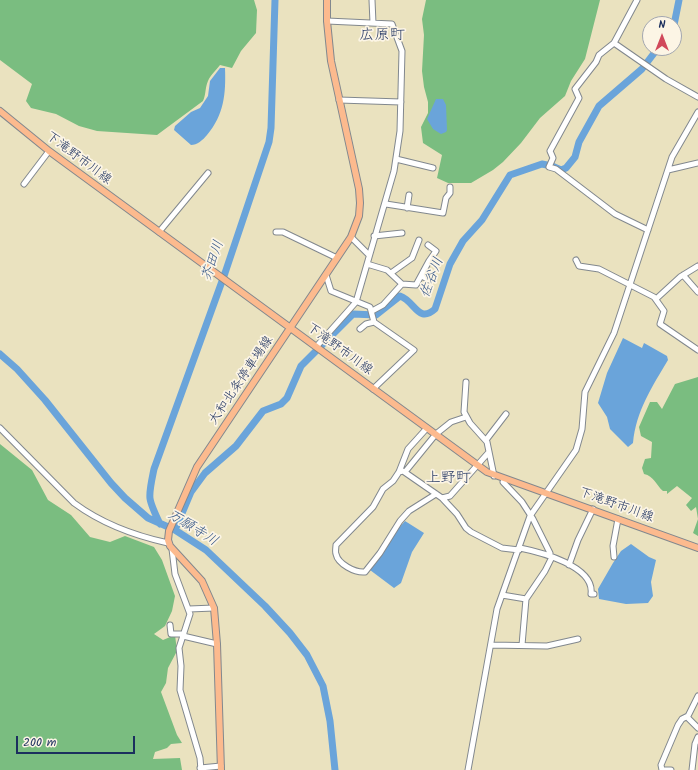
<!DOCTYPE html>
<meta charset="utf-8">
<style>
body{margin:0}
#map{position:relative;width:698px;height:770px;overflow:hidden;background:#eae2bf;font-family:Kalam,sans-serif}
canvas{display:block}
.north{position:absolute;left:642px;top:16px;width:40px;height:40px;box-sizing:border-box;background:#fcf5e5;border:1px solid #a2a6af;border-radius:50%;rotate:0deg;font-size:11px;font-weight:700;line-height:16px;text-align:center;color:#1b2f5e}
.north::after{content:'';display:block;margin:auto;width:14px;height:18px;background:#d1495b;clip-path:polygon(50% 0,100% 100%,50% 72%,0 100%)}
.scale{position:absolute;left:16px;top:736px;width:119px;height:18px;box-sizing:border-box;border:2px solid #1b2f5e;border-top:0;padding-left:5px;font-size:12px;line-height:14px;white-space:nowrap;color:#1b2f5e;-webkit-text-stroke:3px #fcf5e5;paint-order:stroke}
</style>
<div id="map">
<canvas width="698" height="770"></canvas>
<div class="north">N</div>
<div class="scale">200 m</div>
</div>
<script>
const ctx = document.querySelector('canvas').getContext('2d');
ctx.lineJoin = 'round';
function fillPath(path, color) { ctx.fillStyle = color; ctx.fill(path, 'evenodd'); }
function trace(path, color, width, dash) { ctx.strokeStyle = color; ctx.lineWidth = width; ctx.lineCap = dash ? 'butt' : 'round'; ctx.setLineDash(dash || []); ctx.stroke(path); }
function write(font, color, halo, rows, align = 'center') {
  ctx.font = font + ' Kalam,"Klee One",sans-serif'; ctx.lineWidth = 3.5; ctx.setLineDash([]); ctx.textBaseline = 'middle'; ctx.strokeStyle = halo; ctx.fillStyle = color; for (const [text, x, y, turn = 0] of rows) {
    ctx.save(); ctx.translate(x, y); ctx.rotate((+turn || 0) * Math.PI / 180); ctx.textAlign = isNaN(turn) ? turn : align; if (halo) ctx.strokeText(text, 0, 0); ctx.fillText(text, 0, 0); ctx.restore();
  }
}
const forest = new Path2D(`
 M 0,0 L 254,0 L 257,10 L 256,33 L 241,51 L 232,68 L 220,65 C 216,70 210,76 208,81 C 205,88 206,94 203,101 L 157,135 L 97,131 L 79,126 L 56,114 L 31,108 L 26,101 L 32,84 L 0,60 Z
 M 426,0 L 600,0 L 585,59 L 571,81 L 565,96 L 540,118 L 521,143 L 503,162 L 493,170 L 471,183 L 448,183 L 437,178 L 442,155 L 423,143 L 421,127 L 428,113 L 428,102 L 424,87 L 422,71 L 424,35 L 422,19 Z
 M 698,377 L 698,536 L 693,533 L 698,519 L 696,507 L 691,511 L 686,505 L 692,498 L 677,486 L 667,494 L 667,491 L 663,491 C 656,485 654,476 644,474 L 642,468 L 645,459 L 651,458 L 652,442 L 641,436 L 639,427 L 650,402 L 657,402 L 662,409 L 675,384 Z
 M 0,444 L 32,470 L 48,500 L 71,515 L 90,537 L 110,542 L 125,536 L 154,547 L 162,560 L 175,596 L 172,611 L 165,626 L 154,634 L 163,640 L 175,635 L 177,651 L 168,668 L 166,683 L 161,692 L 177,735 L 182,743 L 171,744 L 167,748 L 155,752 L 153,759 L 180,758 L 182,770 L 0,770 Z`);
const water = new Path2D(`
 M 220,68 L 225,68 C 226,94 224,115 207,135 C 203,140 197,145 191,145 L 174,130 L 175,126 L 191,112 L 200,108 L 208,96 L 210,81 Z
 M 436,99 L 443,99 L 446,105 L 447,130 L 446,132 L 441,134 L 433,129 L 427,119 Z
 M 623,338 L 642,348 L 644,343 L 667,356 L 668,360 C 652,387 636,411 633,443 L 628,447 L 610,429 L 607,417 L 598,403 L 607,373 Z
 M 405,521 L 424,533 L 412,552 L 401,583 L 394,588 L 370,570 L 370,568 L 382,555 L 389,539 Z
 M 631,544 L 649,557 L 656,560 L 651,582 L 653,596 L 648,603 L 626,604 L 599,599 L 598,589 L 613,563 L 621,551 Z`);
const river = new Path2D(`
 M 674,25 L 679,0
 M 0,354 L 17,369 L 45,400 L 111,483 L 125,498 L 148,518 L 175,530 L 206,550 L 265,606 L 290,633 L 307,655 L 323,686 L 330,721 L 335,770
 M 160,524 C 147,497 148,498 154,469 L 225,273 L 269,142 L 271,128 L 275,0
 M 175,530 L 191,492 L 205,473 L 236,446 L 263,411 L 281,404 L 287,398 L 301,366 L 353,314 L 376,315 L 400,296 C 415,301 418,324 435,309 L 450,264 L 463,241 L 482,220 L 510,175 L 542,164 L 552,166 L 561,170 L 566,168 L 575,157 L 579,142 L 599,106 L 642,69 L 658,48`);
const minor = new Path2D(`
 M 372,0 L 373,23
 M 637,0 L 614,43 L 599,55 L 596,62 L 575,89 L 579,98 L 550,151 L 553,158 L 549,167 L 556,169 L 615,214 L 648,230
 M 614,43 L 666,79 L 698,97
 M 339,100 L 401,102
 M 396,159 L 433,168
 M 668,170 L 698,163
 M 24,184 L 49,151
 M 386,204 L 443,213 L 446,198 L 450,193 L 450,187
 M 407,208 L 409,195
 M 159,232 L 208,173
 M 276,232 L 283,232 L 337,258
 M 374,236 L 402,233
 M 351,237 L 369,255
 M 576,260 L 579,266 L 599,269 L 654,297 L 664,311 L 660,324 L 698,350
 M 367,264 L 387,270 L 402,284
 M 391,273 L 412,258 L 419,240
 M 326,275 L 331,291 L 370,307 L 374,322
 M 683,275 L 698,292
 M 422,276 L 429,280
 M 656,299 L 680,277 L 698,266
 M 372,311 L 383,305 L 402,284 L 416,285 L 429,261 L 436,251 L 428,245
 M 360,329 L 366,324 L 374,322 L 414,350 L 373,389
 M 316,347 L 356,302 L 394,171 L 400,131 L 402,51 L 392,24 L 327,21
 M 466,382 L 464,412 L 470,423 L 487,442 L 494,476
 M 0,428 L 74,503 C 101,523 136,536 168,543
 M 427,428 L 408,449 L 399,472 L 393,481 L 383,489 L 373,507 L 336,545 C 336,547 335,552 336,554 C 338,564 355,573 365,572 L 380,553 L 400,521 L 409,511 L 436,494
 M 486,440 L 506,414
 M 399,472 L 403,471 L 442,498 L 457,514 L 466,528 L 471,532 L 502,548 L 519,550
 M 405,472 L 436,434 L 451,422 L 466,417
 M 504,480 L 503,482 L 522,502 L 533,519 L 550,553 L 550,556
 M 442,498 L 450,496 L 489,452
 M 520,548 C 540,552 595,566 591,594 L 594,594
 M 172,549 L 175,574 L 190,614 L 179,648 L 181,666 L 180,690 L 200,758 L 201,770
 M 614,557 L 613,546 L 618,519
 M 569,565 L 578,540 L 593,509
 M 502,595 L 526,599
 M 189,609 L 214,608
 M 170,625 L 171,634 L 184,634
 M 183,636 L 217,644
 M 491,645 L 547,646 L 578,639
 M 522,645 L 526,599 L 545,571 L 552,557
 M 687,717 L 698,728
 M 200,768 L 221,766
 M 468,770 L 497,609 L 530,516 L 576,450 L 582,429 L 585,392 L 614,333 L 672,157 L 698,112
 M 671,770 L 662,770 L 661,765 L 678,725 L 682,719 L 688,716 L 698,696
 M 692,770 L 695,744 L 698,737`);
const major = new Path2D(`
 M 0,111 L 49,151 L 487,472 L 698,548
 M 221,770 L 217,644 L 214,608 L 202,581 L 170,546 L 168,540 L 169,531 L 197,467 L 351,237 L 359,216 L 360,203 L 359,189 L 331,61 L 327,21 L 327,0`);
const streetNames = [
 ["下滝野市川線",78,159,37],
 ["下滝野市川線",339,350,36],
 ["大和北条停車場線",242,381,-56],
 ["下滝野市川線",616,506,20]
];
const waterNames = [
 ["芥田川",214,261,-71],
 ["佐谷川",433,278,-69],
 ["万願寺川",192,529,32]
];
const quarterNames = [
 ["広原町",382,36],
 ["上野町",448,479]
];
fillPath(forest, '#7abd80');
fillPath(water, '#6aa4da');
trace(river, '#6aa4da', 7);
trace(minor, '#82888e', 7);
trace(major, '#82888e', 8);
trace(minor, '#fff', 5);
trace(major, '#fcba8e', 6);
write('13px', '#1b2f5e', '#fcf5e5', streetNames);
write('italic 14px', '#375889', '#fcf5e5', waterNames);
write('15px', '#1b2f5e', '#fcf5e5', quarterNames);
</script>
